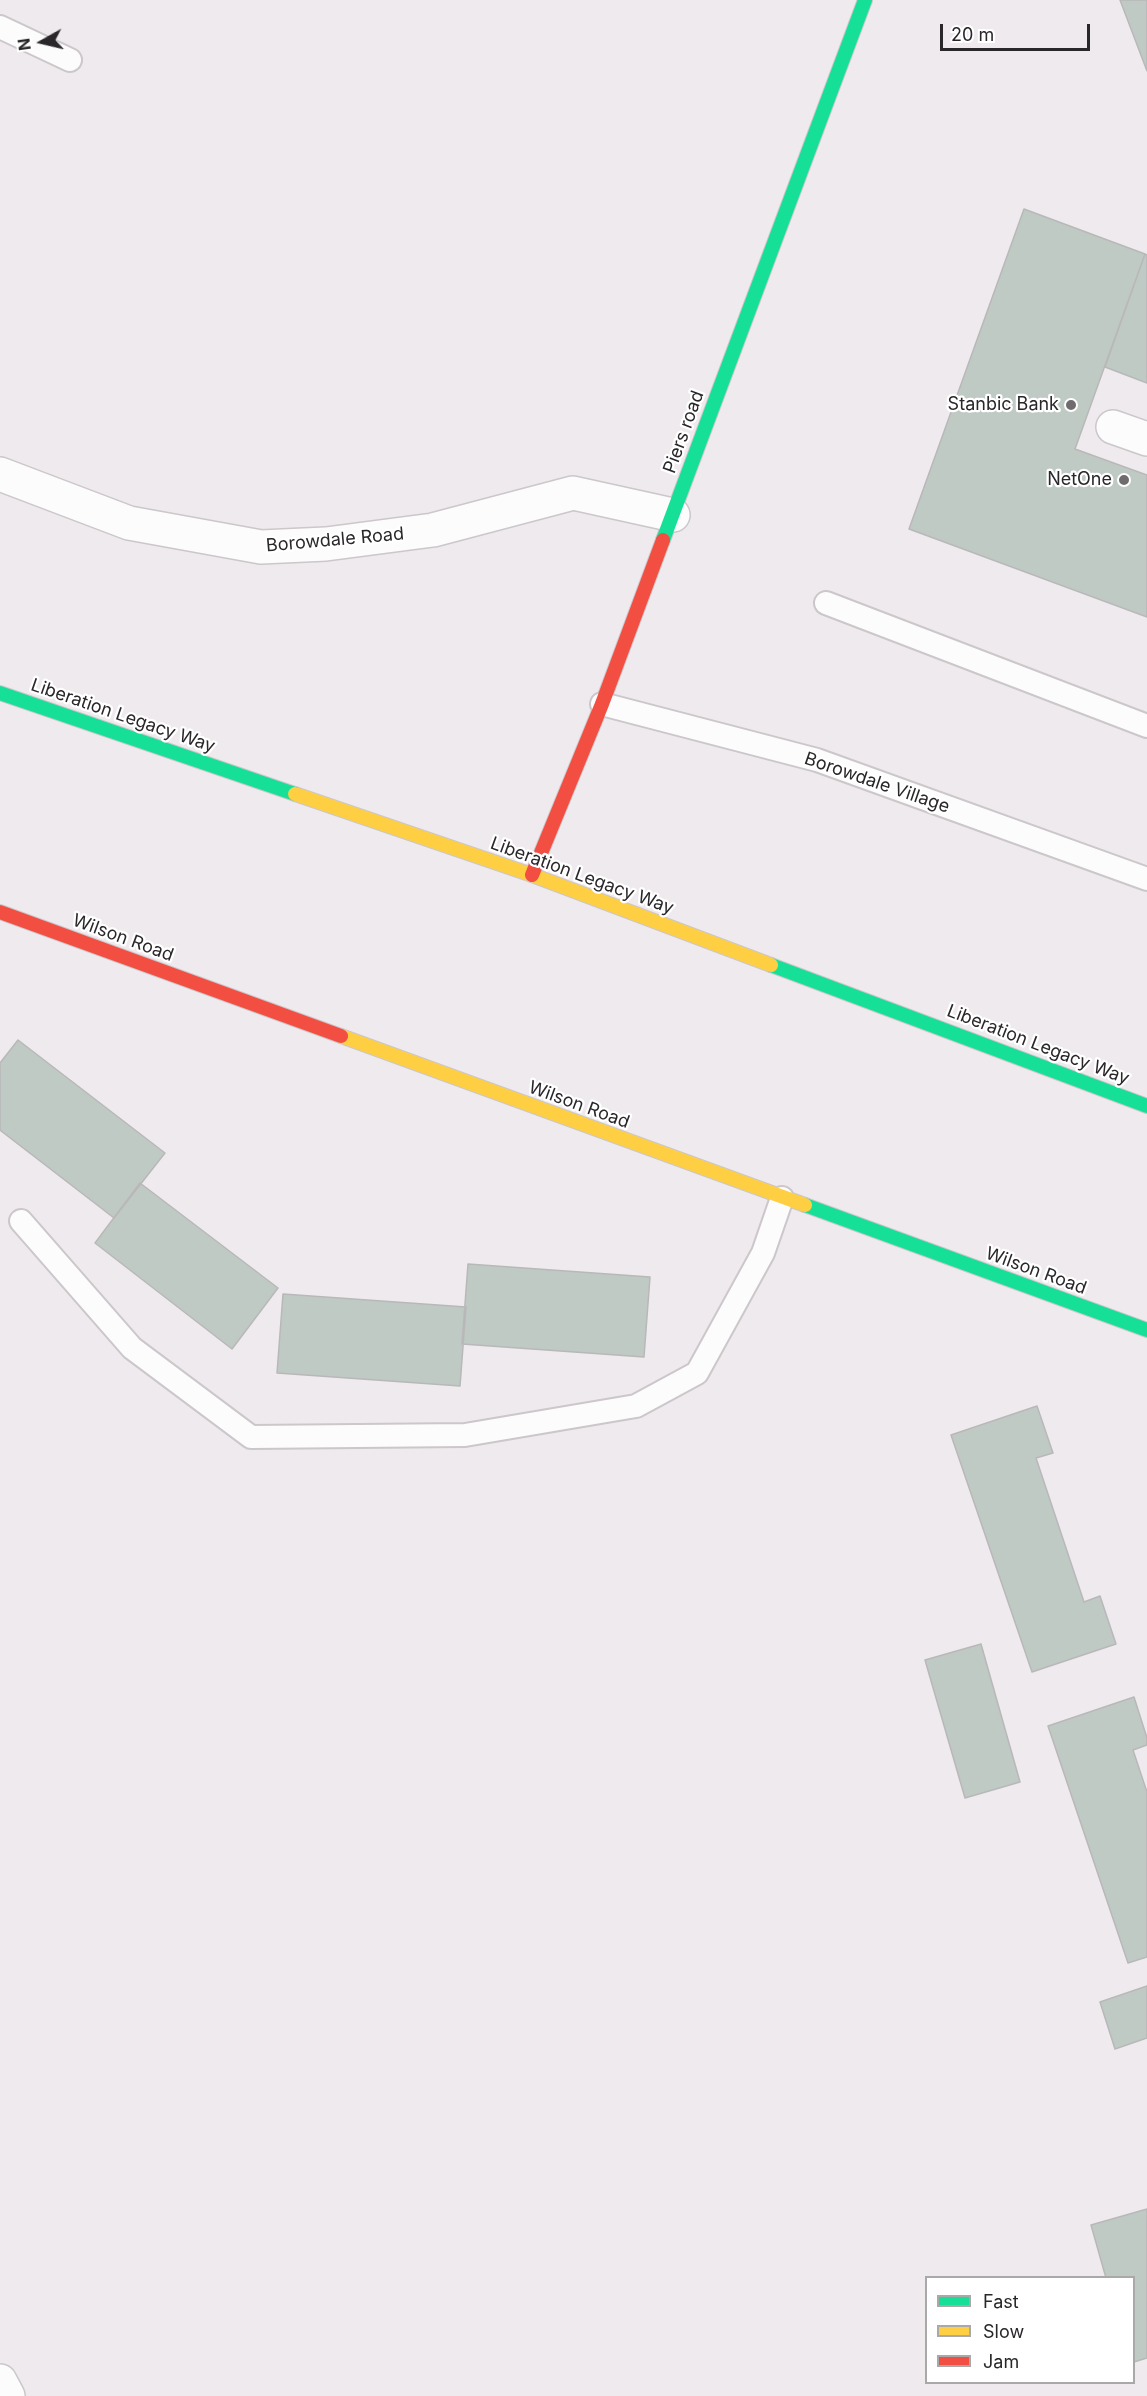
<!DOCTYPE html>
<style>
body{margin:0}
#map{position:relative;width:1147px;height:2396px;overflow:hidden;background:#efeaee;font-family:Inter,sans-serif}
canvas{display:block}
.legend{position:absolute;left:925px;top:2276px;width:210px;height:108px;box-sizing:border-box;background:#fff;border:2px solid #aaa9aa;margin:0;padding:8px 10px;list-style:none;font-size:18px;color:#2a272a}
.legend li{display:flex;align-items:center;gap:12px;height:30px}
.legend b{width:30px;border:2px solid #aaa9aa}
.north{position:absolute;left:12px;top:12px;width:60px;height:60px;-webkit-text-stroke:4px #fff;paint-order:stroke;rotate:262deg;font-size:16px;font-weight:700;line-height:24px;text-align:center;color:#2a272a}
.north::after{content:'';display:block;margin:auto;width:21px;height:27px;background:#2a272a;clip-path:polygon(50% 0,100% 100%,50% 72%,0 100%)}
.scale{position:absolute;left:940px;top:24px;width:150px;height:27px;box-sizing:border-box;border:3px solid #2a272a;border-top:0;padding-left:8px;font-size:18px;line-height:21px;white-space:nowrap;color:#2a272a;-webkit-text-stroke:4px #fff;paint-order:stroke}
</style>
<div id="map">
<canvas width="1147" height="2396"></canvas>
<ul class="legend">
<li><b style="height:8px;background:#16e098"></b>Fast</li>
<li><b style="height:8px;background:#ffcf43"></b>Slow</li>
<li><b style="height:8px;background:#f24e42"></b>Jam</li>
</ul>
<div class="north">N</div>
<div class="scale">20 m</div>
</div>
<script>
const ctx = document.querySelector('canvas').getContext('2d');
ctx.lineJoin = 'round';
function fillPath(path, color) { ctx.fillStyle = color; ctx.fill(path, 'evenodd'); }
function trace(path, color, width, dash) { ctx.strokeStyle = color; ctx.lineWidth = width; ctx.lineCap = dash ? 'butt' : 'round'; ctx.setLineDash(dash || []); ctx.stroke(path); }
function write(font, color, halo, rows, align = 'center') {
  ctx.font = font + ' Inter,sans-serif'; ctx.lineWidth = 4.5; ctx.setLineDash([]); ctx.textBaseline = 'middle'; ctx.strokeStyle = halo; ctx.fillStyle = color; for (const [text, x, y, turn = 0] of rows) {
    ctx.save(); ctx.translate(x, y); ctx.rotate((+turn || 0) * Math.PI / 180); ctx.textAlign = isNaN(turn) ? turn : align; if (halo) ctx.strokeText(text, 0, 0); ctx.fillText(text, 0, 0); ctx.restore();
  }
}
const building = new Path2D(`
 M 1120,0 L 1147,0 L 1147,71 Z
 M 1024,209 L 1145,254 L 1075,449 L 1147,475 L 1147,617 L 909,529 Z
 M 1145,254 L 1147,255 L 1147,383 L 1105,367 Z
 M 18,1040 L 165,1153 L 114,1218 L 0,1130 L 0,1063 Z
 M 140,1183 L 278,1288 L 232,1349 L 95,1243 Z
 M 468,1264 L 650,1277 L 644,1357 L 462,1344 Z
 M 283,1294 L 466,1307 L 460,1386 L 277,1373 Z
 M 1037,1406 L 1053,1453 L 1036,1458 L 1084,1602 L 1100,1596 L 1116,1644 L 1032,1672 L 951,1435 Z
 M 981,1644 L 1020,1782 L 965,1798 L 925,1660 Z
 M 1134,1697 L 1147,1738 L 1147,1745 L 1133,1750 L 1147,1792 L 1147,1957 L 1128,1963 L 1048,1726 Z
 M 1147,1986 L 1147,2038 L 1115,2049 L 1100,2002 Z
 M 1147,2209 L 1147,2358 L 1134,2362 L 1134,2278 L 1106,2278 L 1091,2225 Z`);
const lane = new Path2D(`
 M 0,27 L 70,60
 M 826,603 L 1147,726
 M 602,704 L 817,760 L 1147,879
 M 21,1221 L 132,1348 L 251,1437 L 465,1435 L 636,1406 L 697,1373 L 763,1253 L 782,1198`);
const street = new Path2D(`
 M 1113,427 L 1147,439
 M 0,474 L 129,523 L 261,547 L 326,544 L 433,530 L 573,493 L 673,515
 M 0,2381 L 8,2396`);
const fast = new Path2D(`
 M 663,540 L 865,0
 M 0,693 L 295,794
 M 771,965 L 1147,1106
 M 805,1205 L 1147,1330`);
const slow = new Path2D(`
 M 295,794 L 532,875 L 771,965
 M 341,1036 L 805,1205`);
const jam = new Path2D(`
 M 532,875 L 602,704 L 663,540
 M 0,912 L 341,1036`);
const markers = [
 [1071,405,6,"#6f6b6f"],
 [1124,480,6,"#6f6b6f"]
];
const poiNames = [
 ["Stanbic Bank",1059,405],
 ["NetOne",1112,480]
];
const streetNames = [
 ["Piers road",684,432,-70],
 ["Borowdale Road",335,540,-5],
 ["Liberation Legacy Way",123,716,19],
 ["Borowdale Village",877,783,19],
 ["Liberation Legacy Way",582,876,20],
 ["Wilson Road",123,938,20],
 ["Liberation Legacy Way",1038,1045,21],
 ["Wilson Road",579,1105,20],
 ["Wilson Road",1036,1271,20]
];
fillPath(building, '#bfcac4');
trace(building, '#b9b8b9', 1.5);
trace(lane, '#cbc7ca', 26);
trace(street, '#cbc7ca', 36);
trace(fast, '#cbc7ca', 16);
trace(slow, '#cbc7ca', 16);
trace(jam, '#cbc7ca', 16);
trace(lane, '#fdfcfc', 22);
trace(street, '#fdfcfc', 33);
trace(fast, '#16e098', 14);
trace(slow, '#ffcf43', 14);
trace(jam, '#f24e42', 14);
for (const [x, y, r, color] of markers) { const dot = new Path2D(); dot.arc(x, y, r, 0, 2 * Math.PI); ctx.fillStyle = color; ctx.fill(dot); trace(dot, '#fff', 2); }
write('18px', '#2a272a', '#fff', poiNames, 'right');
write('18px', '#2a272a', '#fff', streetNames);
</script>
